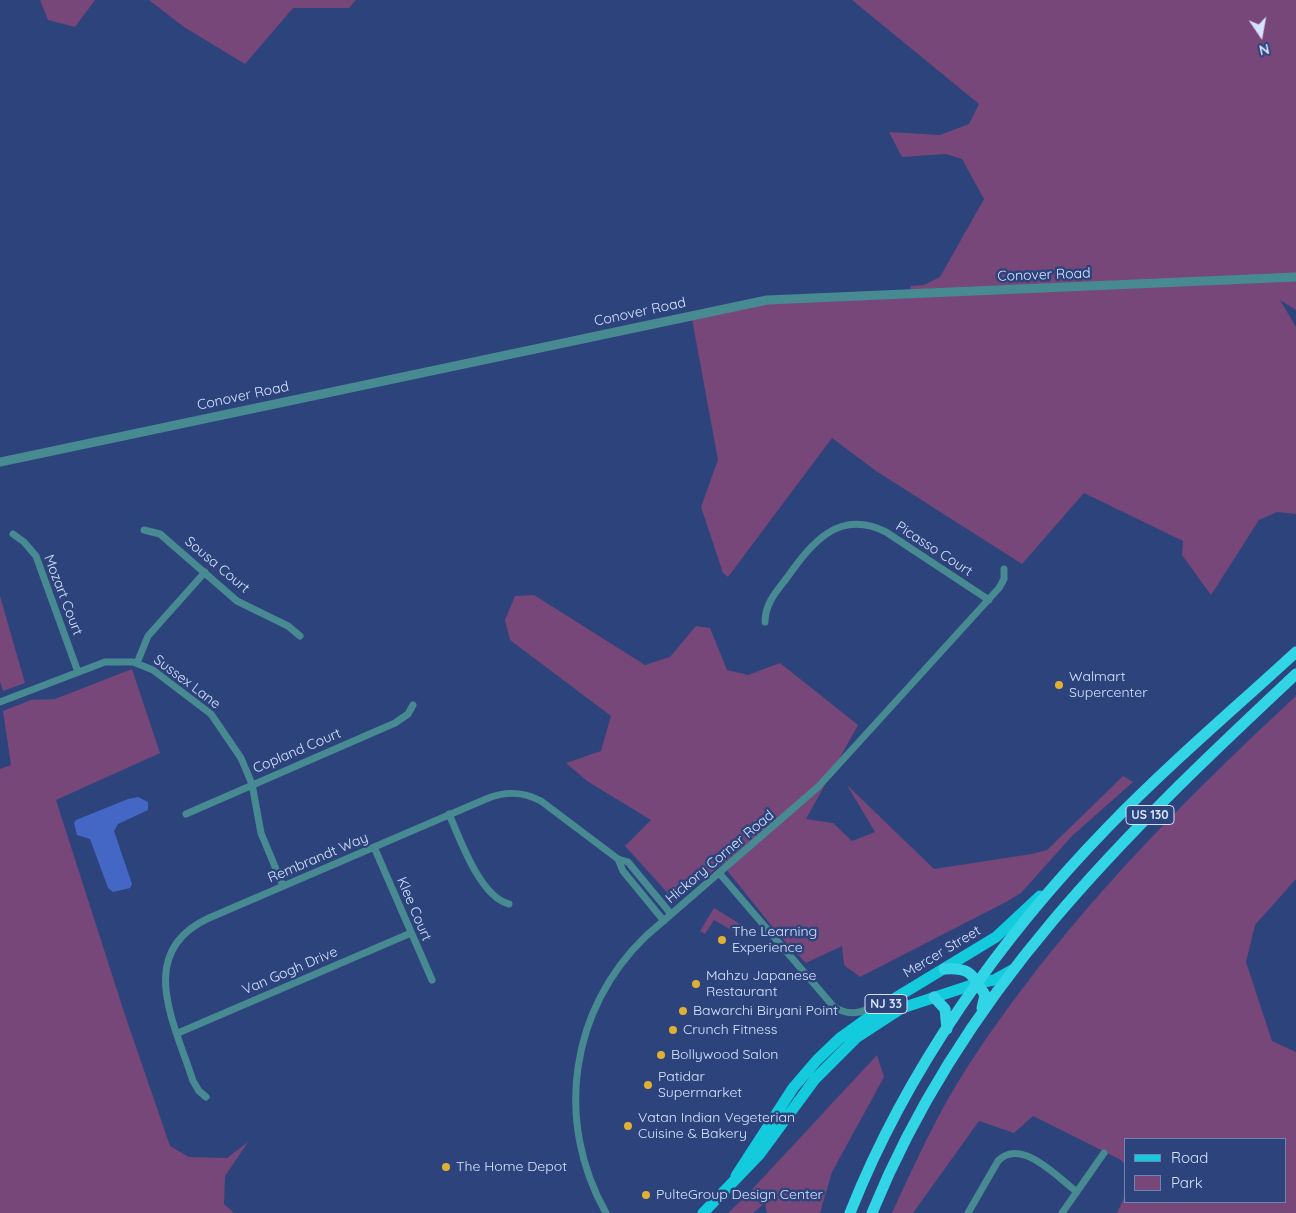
<!DOCTYPE html>
<style>
body{margin:0}
#map{position:relative;width:1296px;height:1213px;overflow:hidden;background:#2d437c;font-family:Quicksand,sans-serif}
canvas{display:block}
.legend{position:absolute;left:1124px;top:1138px;width:162px;height:65px;box-sizing:border-box;background:#2d437c;border:1px solid #7183b0;margin:0;padding:6px 9px;list-style:none;font-size:15px;color:#d6e3ff}
.legend li{display:flex;align-items:center;gap:10px;height:25px}
.legend b{width:25px;border:1px solid #7183b0}
.north{position:absolute;left:1236px;top:10px;width:50px;height:50px;-webkit-text-stroke:4px #2d437c;paint-order:stroke;rotate:168deg;font-size:14px;font-weight:700;line-height:20px;text-align:center;color:#d6e3ff}
.north::after{content:'';display:block;margin:auto;width:18px;height:22px;background:#d6e3ff;clip-path:polygon(50% 0,100% 100%,50% 72%,0 100%)}
</style>
<div id="map">
<canvas width="1296" height="1213"></canvas>
<ul class="legend">
<li><b style="height:6px;background:#13cbdc"></b>Road</li>
<li><b style="height:14px;background:#774779"></b>Park</li>
</ul>
<div class="north">N</div>
</div>
<script>
const ctx = document.querySelector('canvas').getContext('2d');
ctx.lineJoin = 'round';
function fillPath(path, color) { ctx.fillStyle = color; ctx.fill(path, 'evenodd'); }
function trace(path, color, width, dash) { ctx.strokeStyle = color; ctx.lineWidth = width; ctx.lineCap = dash ? 'butt' : 'round'; ctx.setLineDash(dash || []); ctx.stroke(path); }
function write(font, color, halo, rows, align = 'center') {
  ctx.font = font + ' Quicksand,sans-serif'; ctx.lineWidth = 5; ctx.setLineDash([]); ctx.textBaseline = 'middle'; ctx.strokeStyle = halo; ctx.fillStyle = color; for (const [text, x, y, turn = 0] of rows) {
    ctx.save(); ctx.translate(x, y); ctx.rotate((+turn || 0) * Math.PI / 180); ctx.textAlign = isNaN(turn) ? turn : align; if (halo) ctx.strokeText(text, 0, 0); ctx.fillText(text, 0, 0); ctx.restore();
  }
}
const green = new Path2D(`
 M 40,0 L 95,0 L 75,27 L 48,20 Z
 M 149,0 L 356,0 L 349,8 L 293,8 L 245,64 L 184,27 Z
 M 852,0 L 1296,0 L 1296,310 L 1280,300 L 1296,327 L 1296,514 L 1277,512 L 1259,520 L 1211,595 L 1182,555 L 1183,541 L 1084,493 L 1022,564 L 876,471 L 832,438 L 728,577 L 723,573 L 701,507 L 718,460 L 692,319 L 775,302 L 908,298 L 911,286 L 924,285 L 940,277 L 984,199 L 962,159 L 946,154 L 902,157 L 889,132 L 940,135 L 969,124 L 979,104 Z
 M 534,595 L 645,665 L 670,657 L 696,626 L 710,628 L 727,670 L 748,675 L 780,663 L 858,725 L 806,819 L 833,823 L 852,841 L 875,832 L 847,785 L 934,869 L 1032,854 L 1047,850 L 1123,776 L 1133,782 L 1072,836 L 1021,893 L 1006,902 L 860,977 L 844,965 L 842,946 L 806,963 L 779,935 L 722,864 L 675,901 L 625,846 L 651,820 L 587,781 L 566,763 L 601,751 L 611,716 L 510,640 L 505,620 L 515,596 Z
 M 0,596 L 25,683 L 3,691 L 0,681 Z
 M 132,669 L 160,753 L 56,800 L 124,1012 L 170,1146 L 189,1157 L 227,1158 L 248,1142 L 225,1176 L 224,1204 L 234,1213 L 0,1213 L 0,769 L 11,765 L 3,711 L 31,700 L 55,699 Z
 M 1296,696 L 1296,879 L 1255,925 L 1246,962 L 1272,1041 L 1296,1052 L 1296,1213 L 1117,1213 L 1125,1196 L 1125,1202 L 1285,1202 L 1285,1139 L 1125,1139 L 1125,1165 L 1121,1160 L 1033,1116 L 1014,1133 L 979,1121 L 913,1213 L 892,1213 C 915,1163 938,1112 968,1066 C 1060,925 1174,809 1296,696 Z
 M 714,908 L 745,927 L 740,935 L 714,920 L 705,934 L 700,931 Z
 M 877,1055 L 884,1077 L 832,1172 L 820,1213 L 767,1213 L 765,1203 L 753,1213 L 728,1213 L 746,1196 Z`);
const water = new Path2D(`
 M 138,797 L 148,802 L 148,810 L 118,824 L 114,831 L 132,884 L 130,888 L 113,892 L 108,888 L 90,839 L 77,835 L 74,823 L 76,820 L 128,799 Z`);
const minor = new Path2D(`
 M 144,530 L 160,534 L 237,601 L 288,626 L 300,636
 M 13,534 L 24,542 L 36,556 L 78,672
 M 765,622 C 765,604 776,592 786,579 C 811,544 838,508 886,532 L 989,600
 M 137,663 L 148,636 L 205,572
 M 0,702 L 105,662 L 133,662 L 153,670 L 211,714 L 241,758 L 252,784 L 261,833 L 283,886
 M 186,814 L 395,723 L 408,714 L 413,705
 M 449,814 C 460,839 480,897 509,904
 M 374,847 L 432,980
 M 618,859 L 623,871 L 664,921
 M 720,874 L 833,1006 C 848,1017 862,1013 878,1005
 M 178,1033 L 411,933
 M 206,1097 L 199,1091 L 193,1081 C 175,1024 134,952 209,918 L 486,799 C 505,791 522,791 541,801 L 618,859 L 628,862 L 671,914
 M 606,1213 C 554,1121 570,1009 646,936 L 818,787 L 999,588 L 1004,579 L 1004,569
 M 968,1213 L 998,1161 C 1021,1137 1057,1177 1077,1192
 M 1062,1213 L 1104,1153`);
const tertiary = new Path2D(`
 M 0,462 L 767,300 L 1296,277`);
const primary = new Path2D(`
 M 736,1176 L 793,1088 L 817,1060 L 840,1038 L 897,997 L 996,937 L 1040,896
 M 703,1213 L 759,1155 L 815,1079 L 856,1038 L 902,1008 L 978,983 L 994,980 L 1012,970`);
const trunk = new Path2D(`
 M 944,969 C 970,967 972,974 985,995 L 982,1008
 M 934,997 L 945,1009 L 947,1029
 M 850,1213 C 907,1069 1001,937 1108,827 C 1168,765 1233,710 1296,652
 M 872,1213 C 963,989 1123,836 1296,674`);
const markers = [
 [1059,685,5,"#e0b034"],
 [722,940,5,"#e0b034"],
 [696,984,5,"#e0b034"],
 [683,1011,5,"#e0b034"],
 [673,1030,5,"#e0b034"],
 [661,1055,5,"#e0b034"],
 [648,1085,5,"#e0b034"],
 [628,1126,5,"#e0b034"],
 [446,1167,5,"#e0b034"],
 [646,1195,5,"#e0b034"]
];
const shields = [
 [1150,815,48],
 [886,1004,42]
];
const shieldNames = [
 ["US 130",1150,815],
 ["NJ 33",886,1004]
];
const streetNames = [
 ["Conover Road",1044,275,-2],
 ["Conover Road",640,312,-12],
 ["Conover Road",243,396,-12],
 ["Picasso Court",934,549,33],
 ["Sousa Court",217,565,40],
 ["Mozart Court",63,595,69],
 ["Sussex Lane",187,682,37],
 ["Copland Court",297,751,-23],
 ["Hickory Corner Road",720,857,-40],
 ["Rembrandt Way",318,858,-23],
 ["Klee Court",414,909,67],
 ["Mercer Street",942,952,-31],
 ["Van Gogh Drive",290,971,-23]
];
const poiNames = [
 ["Walmart",1069,677],
 ["Supercenter",1069,693],
 ["The Learning",732,932],
 ["Experience",732,948],
 ["Mahzu Japanese",706,976],
 ["Restaurant",706,992],
 ["Bawarchi Biryani Point",693,1011],
 ["Crunch Fitness",683,1030],
 ["Bollywood Salon",671,1055],
 ["Patidar",658,1077],
 ["Supermarket",658,1093],
 ["Vatan Indian Vegeterian",638,1118],
 ["Cuisine & Bakery",638,1134],
 ["The Home Depot",456,1167],
 ["PulteGroup Design Center",656,1195]
];
fillPath(green, '#774779');
fillPath(water, '#4467c6');
trace(minor, '#488a92', 7);
trace(tertiary, '#488a92', 9);
trace(primary, '#13cbdc', 11);
trace(trunk, '#32d5e6', 11);
for (const [x, y, r, color] of markers) { const dot = new Path2D(); dot.arc(x, y, r, 0, 2 * Math.PI); ctx.fillStyle = color; ctx.fill(dot); trace(dot, '#2d437c', 2); }
for (const [x, y, w] of shields) { const box = new Path2D(); box.roundRect(x - w / 2, y - 9.5, w, 19, 4); ctx.fillStyle = '#2d437c'; ctx.fill(box); trace(box, '#d6e3ff', 1); }
write('bold 12px', '#d6e3ff', null, shieldNames);
write('14px', '#d6e3ff', '#2d437c', streetNames);
write('14px', '#d6e3ff', '#2d437c', poiNames, 'left');
</script>
